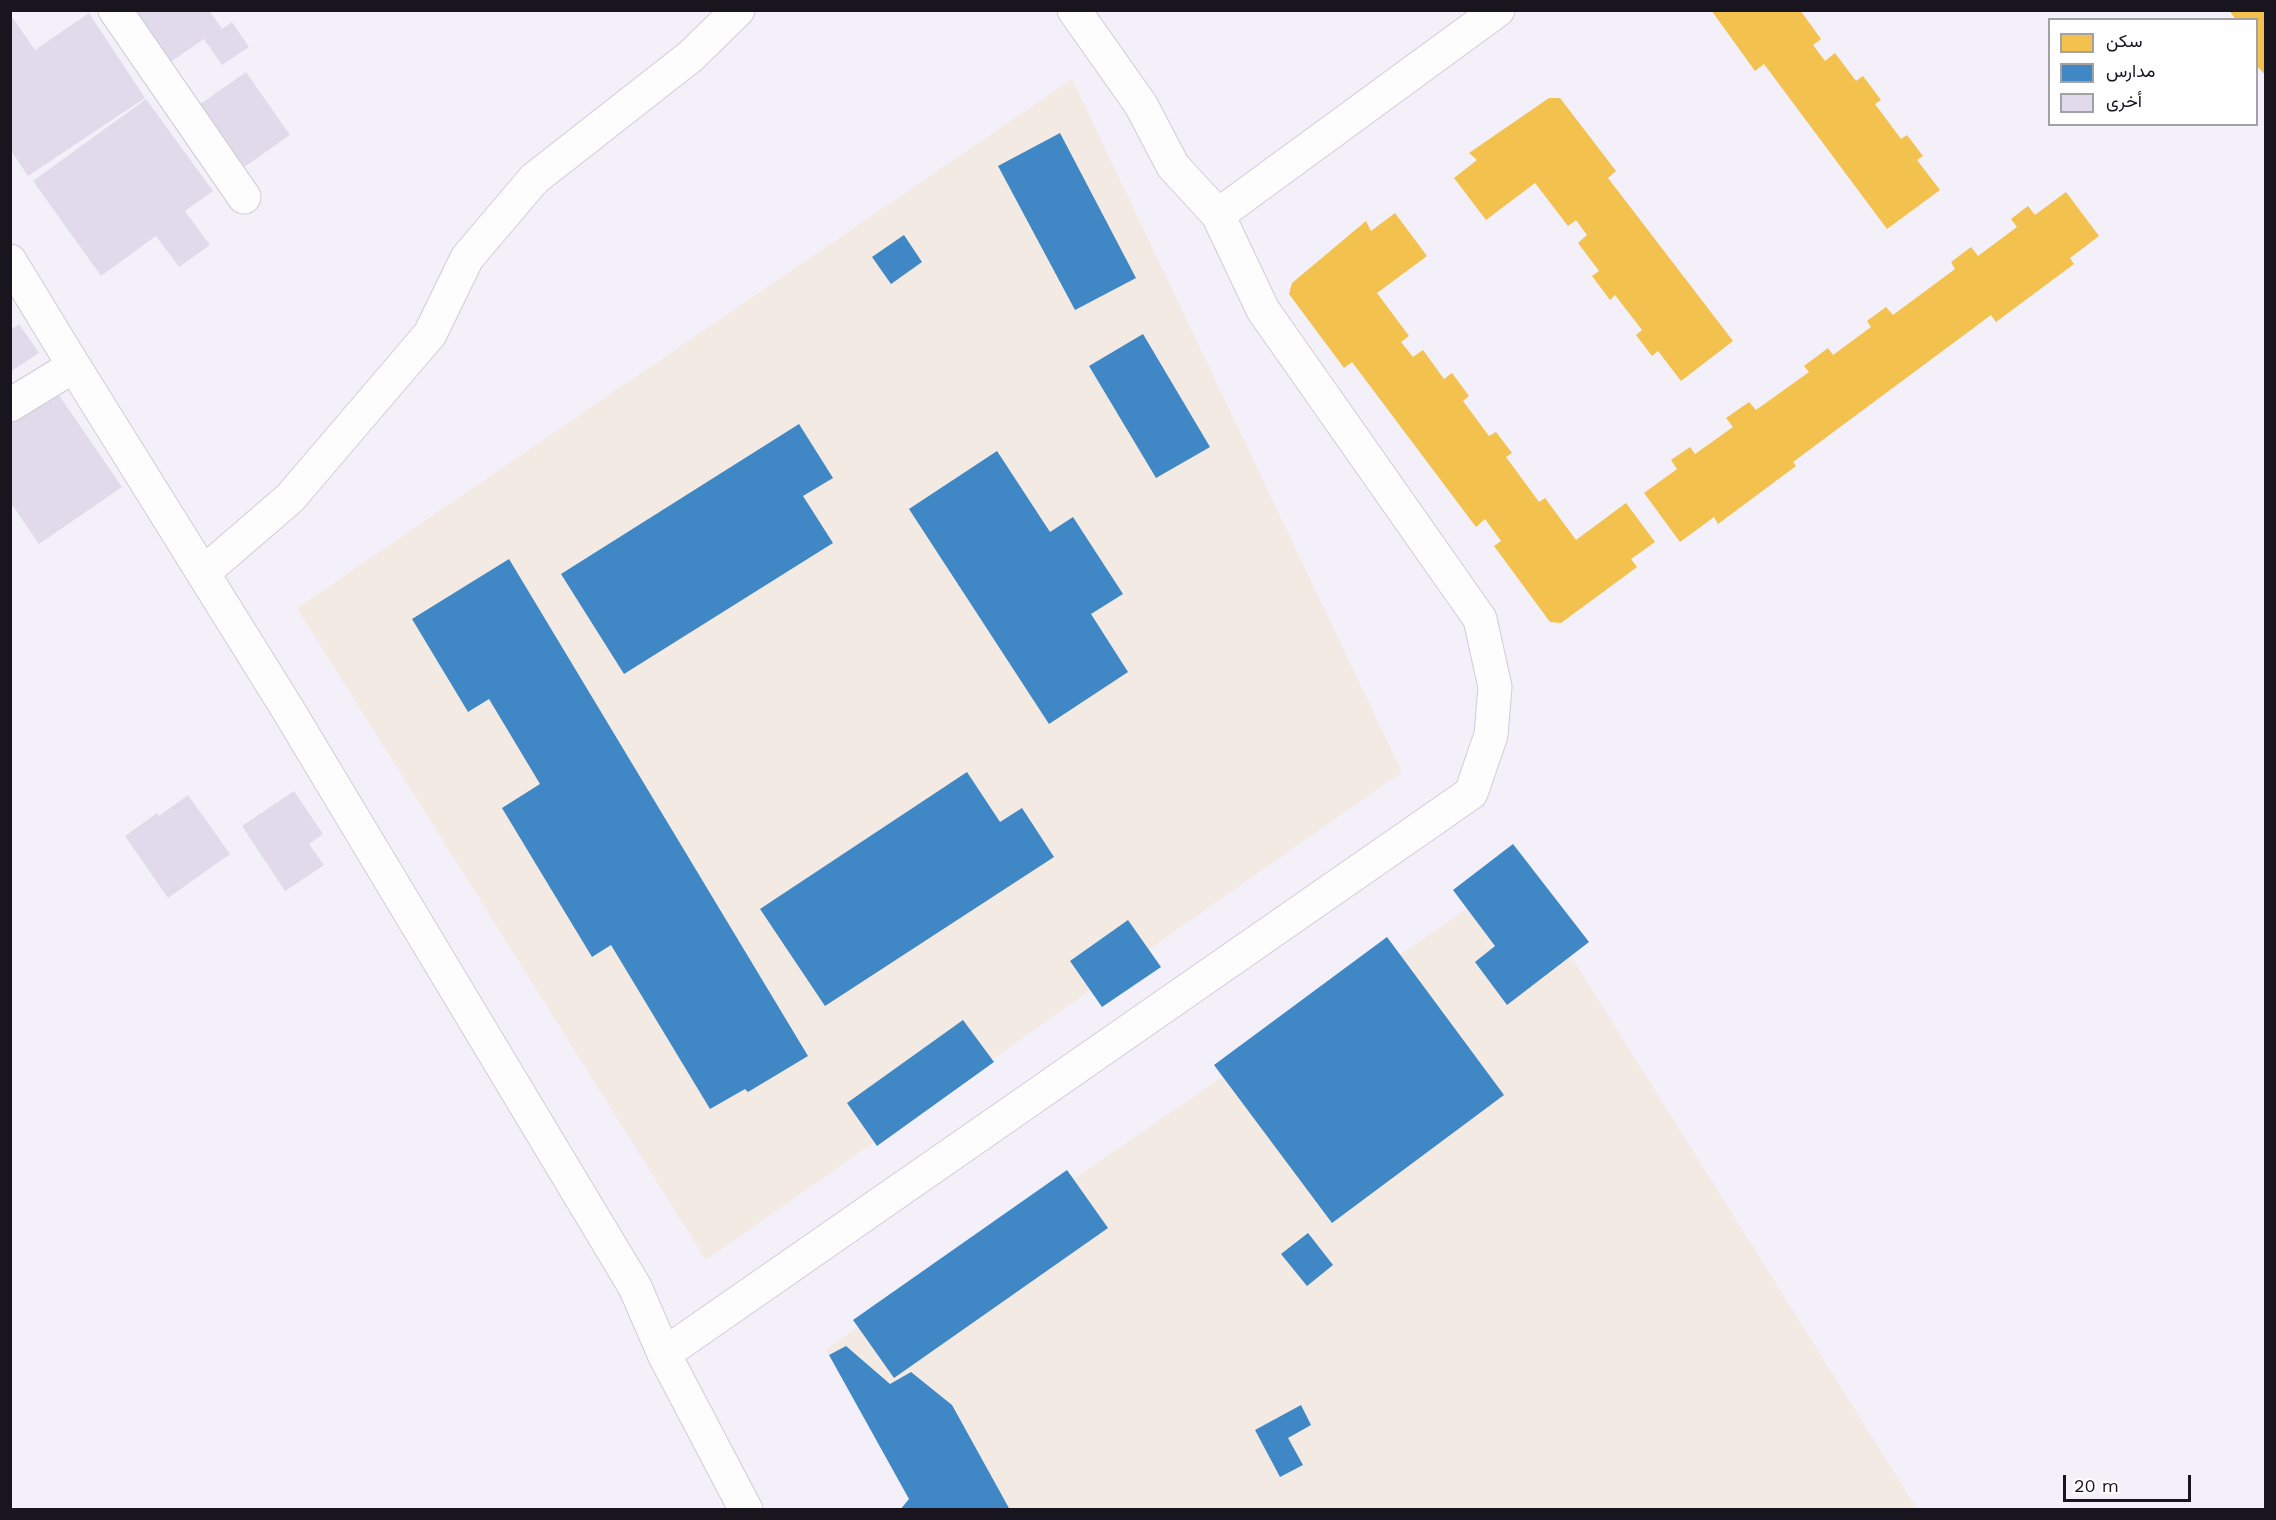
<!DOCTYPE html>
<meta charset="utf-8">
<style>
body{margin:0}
#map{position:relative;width:2276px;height:1520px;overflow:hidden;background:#f4f0fa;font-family:"Work Sans",Vazirmatn,sans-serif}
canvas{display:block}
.frame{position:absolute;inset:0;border:12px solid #19151e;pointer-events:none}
.legend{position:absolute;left:2048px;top:18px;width:210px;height:108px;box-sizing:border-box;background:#fefefe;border:2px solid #a2a1a4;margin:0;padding:8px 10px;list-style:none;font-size:18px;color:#19151e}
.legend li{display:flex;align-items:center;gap:12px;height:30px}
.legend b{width:30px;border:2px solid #a2a1a4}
.scale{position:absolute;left:2063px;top:1475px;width:128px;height:27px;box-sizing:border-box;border:3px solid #19151e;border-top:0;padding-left:8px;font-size:18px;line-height:21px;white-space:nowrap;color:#19151e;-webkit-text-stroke:4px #fefefe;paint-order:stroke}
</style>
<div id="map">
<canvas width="2276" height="1520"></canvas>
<div class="frame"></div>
<ul class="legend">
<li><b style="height:16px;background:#f2c14e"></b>سكن</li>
<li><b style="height:16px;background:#3f88c5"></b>مدارس</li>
<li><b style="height:16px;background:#e1daea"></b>أخرى</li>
</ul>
<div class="scale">20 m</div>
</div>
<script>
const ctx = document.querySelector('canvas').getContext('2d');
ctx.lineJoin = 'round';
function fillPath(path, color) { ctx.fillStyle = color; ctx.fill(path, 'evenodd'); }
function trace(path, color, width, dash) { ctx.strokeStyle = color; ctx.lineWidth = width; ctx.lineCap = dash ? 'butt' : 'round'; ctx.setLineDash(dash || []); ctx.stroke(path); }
const education = new Path2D(`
 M 1072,79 L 1402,772 L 706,1260 L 297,608 Z
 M 1519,873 L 1917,1509 L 930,1509 L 825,1350 Z`);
const homes = new Path2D(`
 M 1711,10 L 1800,10 L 1821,39 L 1813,45 L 1825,61 L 1835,53 L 1856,81 L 1863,76 L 1881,100 L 1875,104 L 1901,139 L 1907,135 L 1923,156 L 1917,160 L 1940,190 L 1887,229 L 1764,64 L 1755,71 Z
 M 2229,10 L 2266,10 L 2266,76 L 2256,65 L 2256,20 L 2236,20 Z
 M 1549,98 L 1560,98 L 1616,171 L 1608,178 L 1733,341 L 1681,381 L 1658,351 L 1652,356 L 1636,335 L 1642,330 L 1615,295 L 1610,300 L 1592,276 L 1599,271 L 1578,243 L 1587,235 L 1576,220 L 1568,226 L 1535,183 L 1486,220 L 1454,178 L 1477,160 L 1469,153 Z
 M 2066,192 L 2099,236 L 2070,258 L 2074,264 L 1996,322 L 1991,315 L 1793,462 L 1796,466 L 1718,524 L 1714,517 L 1680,542 L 1644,493 L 1677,469 L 1671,460 L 1690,447 L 1695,454 L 1733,427 L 1726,418 L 1749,402 L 1756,410 L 1809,372 L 1804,366 L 1828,348 L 1833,355 L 1871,327 L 1867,321 L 1886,307 L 1893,315 L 1955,269 L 1951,262 L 1971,247 L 1978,256 L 2017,227 L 2011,219 L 2028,206 L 2035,215 Z
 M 1395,213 L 1427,256 L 1377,293 L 1409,336 L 1401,342 L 1413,357 L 1423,350 L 1444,379 L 1452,373 L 1469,396 L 1463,401 L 1489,436 L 1496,432 L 1512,453 L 1506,457 L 1539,502 L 1545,498 L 1576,540 L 1626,503 L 1655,542 L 1631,559 L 1637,567 L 1561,623 L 1550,622 L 1494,546 L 1501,541 L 1485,519 L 1476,527 L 1352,362 L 1344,368 L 1289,294 L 1292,283 L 1366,221 L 1371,231 Z`);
const schools = new Path2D(`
 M 1060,133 L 1136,278 L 1075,310 L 998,166 Z
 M 904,235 L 922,262 L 891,284 L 872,257 Z
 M 1143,334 L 1210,447 L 1156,478 L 1089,366 Z
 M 799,424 L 833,478 L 803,496 L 833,543 L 624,674 L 561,574 Z
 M 997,451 L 1050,532 L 1073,517 L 1123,594 L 1091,614 L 1128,672 L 1049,724 L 909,509 Z
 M 509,559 L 808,1056 L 748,1092 L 745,1089 L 710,1109 L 611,945 L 592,957 L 502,808 L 540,784 L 489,699 L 468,712 L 412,619 Z
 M 967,772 L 1000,822 L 1022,808 L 1054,857 L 825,1006 L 760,909 Z
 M 1513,844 L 1589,942 L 1507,1005 L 1475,962 L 1495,946 L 1453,890 Z
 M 1128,920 L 1161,967 L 1102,1007 L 1070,961 Z
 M 1387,937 L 1504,1095 L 1332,1223 L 1214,1065 Z
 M 963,1020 L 994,1062 L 877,1146 L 847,1103 Z
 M 1067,1170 L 1108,1228 L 894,1378 L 853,1320 Z
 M 1308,1233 L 1333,1265 L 1307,1286 L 1281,1254 Z
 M 846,1346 L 890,1384 L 911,1372 L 952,1405 L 1010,1510 L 900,1510 L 909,1499 L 829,1355 Z
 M 1301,1405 L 1311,1425 L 1288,1438 L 1303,1465 L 1280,1477 L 1255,1430 Z`);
const building = new Path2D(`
 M 134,10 L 209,10 L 222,29 L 232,22 L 249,47 L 222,65 L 204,39 L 169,63 Z
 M 89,13 L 145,98 L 28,176 L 10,149 L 10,14 L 35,50 Z
 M 246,72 L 290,135 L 240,170 L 196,107 Z
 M 146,99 L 213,191 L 185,211 L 210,245 L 179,267 L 156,236 L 101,276 L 33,181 Z
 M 19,324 L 39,353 L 10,372 L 10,330 Z
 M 54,388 L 122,487 L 39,544 L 10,502 L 10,418 Z
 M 294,791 L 323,834 L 309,844 L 324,865 L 285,891 L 242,826 Z
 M 188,795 L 230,854 L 168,898 L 125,836 L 157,813 L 159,816 Z`);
const minor = new Path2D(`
 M 115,10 L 244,197
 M 1074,10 L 1141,105 L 1173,166 L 1218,215 L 1498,10
 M 10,261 L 74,366 L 10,405
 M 74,366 L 287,708 L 635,1287 L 664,1354 L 746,1510
 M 203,573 L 290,498 L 430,334 L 467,258 L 534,179 L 691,56 L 738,10
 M 664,1354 L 1471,793 L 1491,735 L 1495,687 L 1480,619 L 1263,310 L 1218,215`);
fillPath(education, '#f3eae3');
fillPath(homes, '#f2c14e');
fillPath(schools, '#3f88c5');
fillPath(building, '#e1daea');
trace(minor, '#d0ccd5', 35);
trace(minor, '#fdfdfe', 33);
</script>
